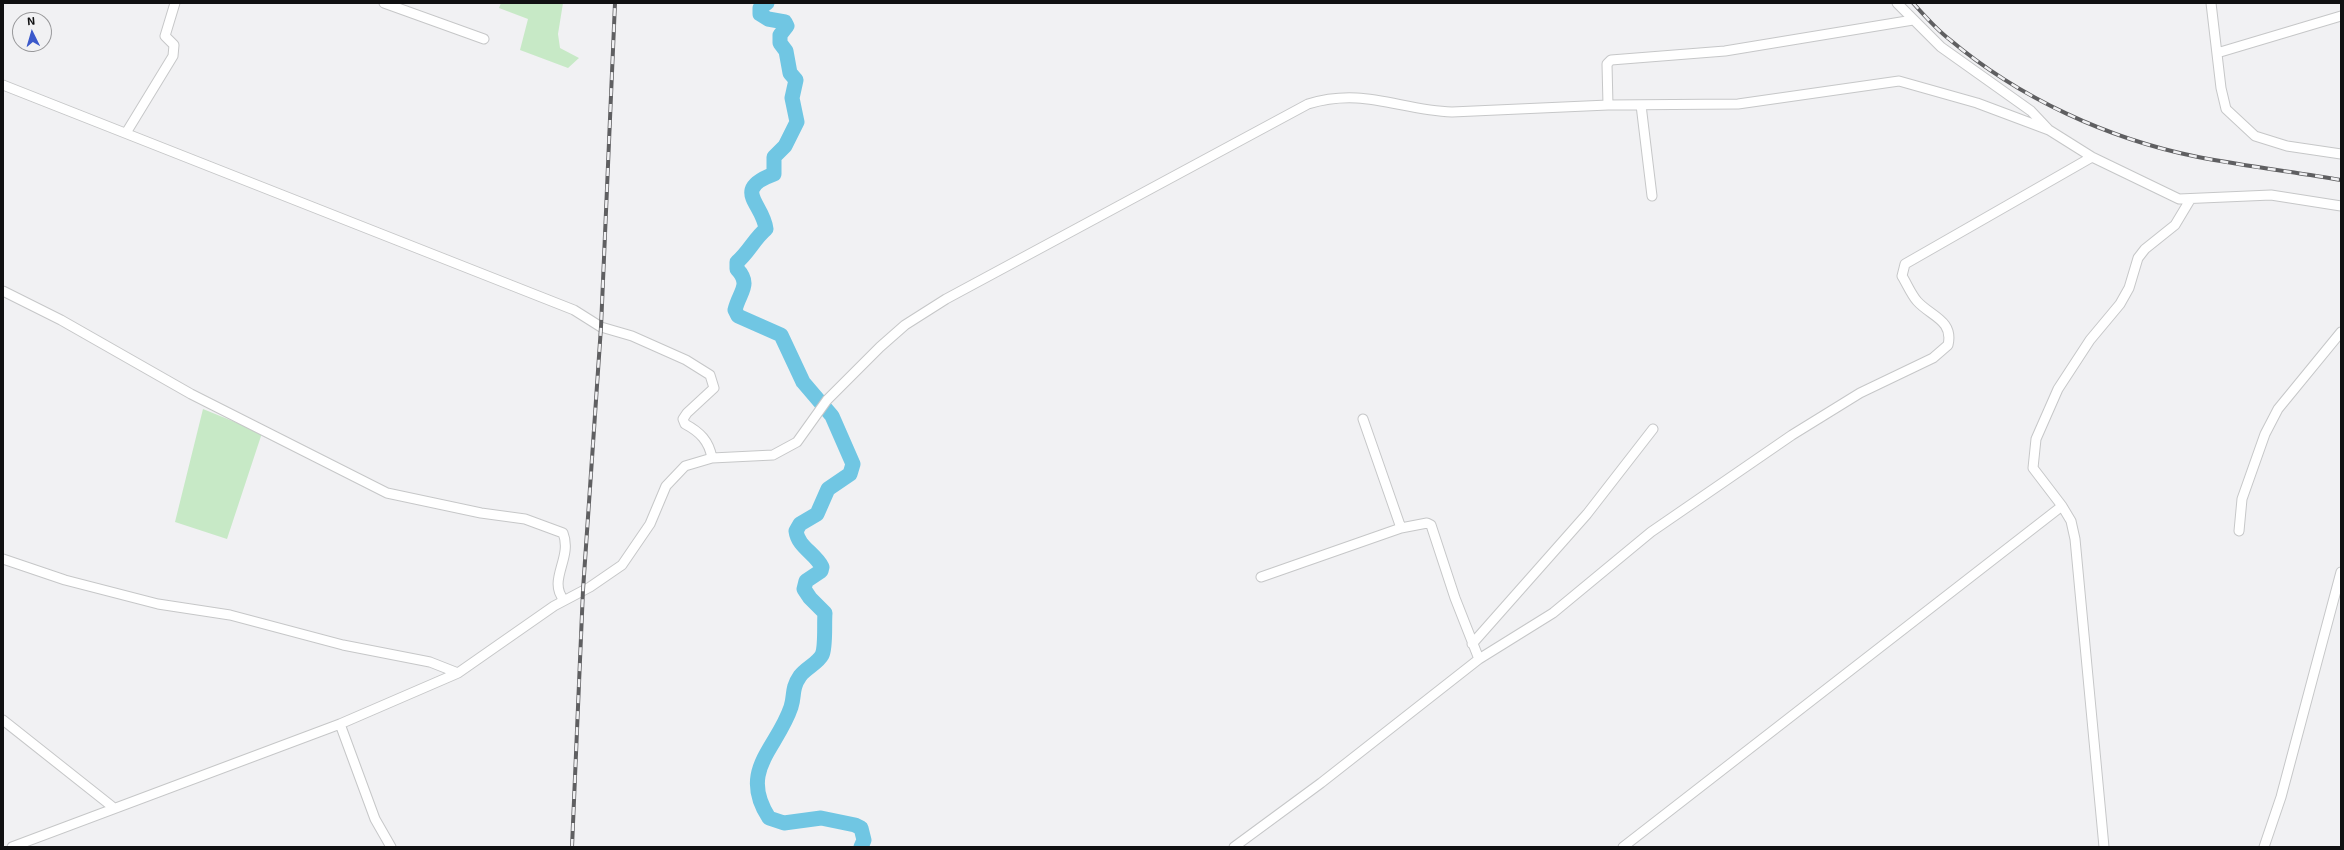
<!DOCTYPE html>
<style>
body{margin:0}
#map{position:relative;width:2344px;height:850px;overflow:hidden;background:#f1f1f3;font-family:"Exo 2",sans-serif}
canvas{display:block}
.frame{position:absolute;inset:0;border:4px solid #101011;pointer-events:none}
.north{position:absolute;left:12px;top:12px;width:40px;height:40px;box-sizing:border-box;background:#f1f1f3;border:1px solid #979799;border-radius:50%;rotate:355deg;font-size:11px;font-weight:700;line-height:16px;text-align:center;color:#101011}
.north::after{content:'';display:block;margin:auto;width:14px;height:18px;background:#3b59cb;clip-path:polygon(50% 0,100% 100%,50% 72%,0 100%)}
</style>
<div id="map">
<canvas width="2344" height="850"></canvas>
<div class="frame"></div>
<div class="north">N</div>
</div>
<script>
const ctx = document.querySelector('canvas').getContext('2d');
ctx.lineJoin = 'round';
function fillPath(path, color) { ctx.fillStyle = color; ctx.fill(path, 'evenodd'); }
function trace(path, color, width, dash) { ctx.strokeStyle = color; ctx.lineWidth = width; ctx.lineCap = dash ? 'butt' : 'round'; ctx.setLineDash(dash || []); ctx.stroke(path); }
const green = new Path2D(`
 M 501,3 L 563,3 L 558,34 L 560,48 L 579,58 L 568,68 L 520,50 L 528,19 L 499,8 Z
 M 203,409 L 262,433 L 227,539 L 175,522 Z`);
const river = new Path2D(`
 M 767,3 L 760,8 L 760,14 L 768,19 L 785,22 L 787,26 L 780,35 L 780,43 L 786,51 L 790,73 L 796,80 L 792,98 L 797,122 L 785,146 L 774,157 L 774,174 C 731,190 763,203 766,229 C 754,239 749,252 737,262 L 737,269 C 752,285 739,292 735,310 L 738,316 L 781,335 L 803,382 L 832,416 L 853,464 L 850,474 L 828,489 L 817,514 L 800,524 L 796,531 C 798,547 815,553 822,567 L 821,571 L 806,581 L 804,589 L 810,598 L 825,613 C 824,624 826,647 822,655 C 818,663 806,668 800,676 C 791,689 795,695 791,707 C 777,749 738,770 769,818 L 784,823 L 821,818 L 855,825 L 861,828 L 864,840 L 861,847`);
const minor = new Path2D(`
 M 384,3 L 484,39
 M 1897,3 L 1941,47 L 2031,111 L 2048,129
 M 2211,3 L 2221,88 L 2226,109 L 2255,136 L 2287,146 L 2341,154
 M 2217,53 L 2341,16
 M 3,85 L 574,310 L 601,327 L 632,336 L 686,360 L 710,375 L 714,388 L 687,413 L 683,419 L 685,424 C 700,432 709,441 712,458
 M 1608,105 L 1607,64 L 1611,60 L 1725,51 L 1913,20
 M 1641,105 L 1652,196
 M 126,133 L 173,56 L 174,45 L 165,36 L 175,3
 M 3,291 L 61,320 L 191,394 L 387,493 L 481,513 L 525,519 L 563,533 C 573,558 547,580 564,600
 M 1363,419 L 1401,528
 M 2239,531 L 2242,499 L 2265,434 L 2278,409 L 2341,332
 M 3,559 L 65,580 L 158,604 L 230,615 L 343,645 L 430,662 L 458,673
 M 1261,577 L 1401,528 L 1427,523 L 1431,525 L 1455,598 L 1479,659
 M 1472,644 L 1587,514 L 1653,429
 M 3,720 L 114,808
 M 340,724 L 375,819 L 391,847
 M 12,847 L 340,724 L 458,673 L 554,606 L 590,587 L 622,565 L 650,524 L 666,486 L 685,466 L 712,458 L 773,455 L 797,442 L 827,400 L 880,347 L 905,325 L 946,299 L 1308,104 C 1364,87 1399,110 1452,112 L 1608,105 L 1738,104 L 1899,81 L 1977,103 L 2049,130 L 2092,157 L 2179,199 L 2271,195 L 2341,206
 M 1234,847 L 1321,783 L 1479,659 L 1553,613 L 1651,532 L 1792,435 L 1860,393 L 1933,358 L 1948,345 C 1954,320 1930,316 1917,301 C 1911,294 1907,284 1902,276 L 1905,264 L 2092,157
 M 1623,847 L 2062,506
 M 2104,847 L 2075,539 L 2071,521 L 2062,506 L 2033,468 L 2036,439 L 2058,389 L 2090,340 L 2120,304 L 2129,288 L 2138,258 L 2145,249 L 2175,225 L 2190,200
 M 2264,847 L 2281,797 L 2341,572`);
const rail = new Path2D(`
 M 1913,3 C 1924,15 1936,29 1949,39 C 2019,98 2108,139 2198,157 C 2245,166 2293,172 2341,180
 M 572,847 L 583,590 L 601,327 L 615,3`);
fillPath(green, '#c7e9c6');
trace(river, '#70c6e3', 15);
trace(minor, '#c6c7c8', 11);
trace(minor, '#fff', 9);
trace(rail, '#5f5f61', 4);
trace(rail, '#f1f1f3', 2.5, [8]);
</script>
